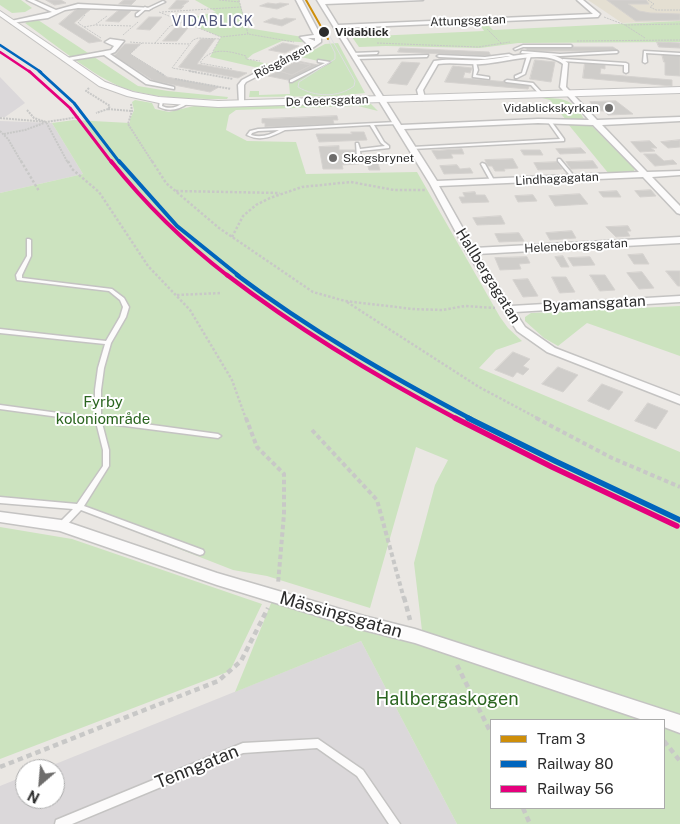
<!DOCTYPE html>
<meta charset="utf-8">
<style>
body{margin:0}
#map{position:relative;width:680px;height:824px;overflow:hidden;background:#eae7e3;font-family:"Public Sans",sans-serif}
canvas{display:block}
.legend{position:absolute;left:490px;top:719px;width:175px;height:90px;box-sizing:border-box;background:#fff;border:1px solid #ababab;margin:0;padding:6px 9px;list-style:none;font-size:15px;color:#2c2c2c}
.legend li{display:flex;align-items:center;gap:10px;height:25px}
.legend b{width:25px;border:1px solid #ababab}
.north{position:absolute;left:15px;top:759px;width:50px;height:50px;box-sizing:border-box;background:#fff;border:1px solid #ababab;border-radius:50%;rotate:207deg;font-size:14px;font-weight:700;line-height:20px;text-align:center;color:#2c2c2c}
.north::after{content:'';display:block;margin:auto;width:18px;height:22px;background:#6e6d6c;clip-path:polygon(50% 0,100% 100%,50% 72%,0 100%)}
</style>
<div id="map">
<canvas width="680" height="824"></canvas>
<ul class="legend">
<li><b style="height:6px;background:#ce8e09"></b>Tram 3</li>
<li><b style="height:6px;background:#0065bd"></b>Railway 80</li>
<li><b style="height:6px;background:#e5007d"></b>Railway 56</li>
</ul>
<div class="north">N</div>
</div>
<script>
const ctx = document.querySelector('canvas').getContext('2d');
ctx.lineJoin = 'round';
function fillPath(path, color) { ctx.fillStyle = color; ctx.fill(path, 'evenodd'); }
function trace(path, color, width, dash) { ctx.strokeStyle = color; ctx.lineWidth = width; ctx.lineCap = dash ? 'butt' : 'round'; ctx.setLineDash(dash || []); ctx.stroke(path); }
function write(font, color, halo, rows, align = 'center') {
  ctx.font = font + ' "Public Sans",sans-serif'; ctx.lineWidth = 4; ctx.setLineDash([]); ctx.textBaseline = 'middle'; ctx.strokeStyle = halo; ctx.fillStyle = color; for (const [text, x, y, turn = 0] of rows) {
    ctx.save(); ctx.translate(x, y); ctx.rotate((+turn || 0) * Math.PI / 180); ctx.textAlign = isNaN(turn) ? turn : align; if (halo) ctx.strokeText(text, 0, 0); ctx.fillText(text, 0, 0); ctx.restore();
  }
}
const industrial = new Path2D(`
 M 0,77 L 25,103 L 5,117 L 0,117 Z
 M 0,121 L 52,123 L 83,174 L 0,193 Z
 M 361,641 L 457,824 L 0,824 L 0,786 L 25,776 L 25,799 L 55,799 L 55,769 L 43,769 Z`);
const education = new Path2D(`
 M 588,0 L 680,0 L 680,21 L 622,23 Z`);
const green = new Path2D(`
 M 0,0 L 21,0 L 32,8 L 25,12 L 12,13 L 0,5 Z
 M 195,0 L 239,0 L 247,28 L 303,37 L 317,43 L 282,41 L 253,54 L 247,59 L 276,66 L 267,70 L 210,57 L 221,37 L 180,20 L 216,12 Z
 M 35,18 L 138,86 L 168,91 L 228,97 L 227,99 C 194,99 156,99 124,88 C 94,77 52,42 25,23 Z
 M 680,21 L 680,42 L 518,43 L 480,48 L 386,46 L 359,47 L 352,37 L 484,31 L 478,22 L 485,22 L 493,30 Z
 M 338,43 L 365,93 L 337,96 L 249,97 L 250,91 L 259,91 L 259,95 L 290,94 L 289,83 L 327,63 L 301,57 L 325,44 Z
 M 542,98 C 563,98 573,99 584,119 L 566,120 L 550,100 Z
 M 135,100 L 152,103 L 155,109 L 169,112 L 194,106 L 362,103 L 371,104 L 378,111 L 358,106 L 236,110 L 229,115 L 226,130 L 247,141 L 296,142 L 306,174 L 417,172 L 500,317 L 508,328 L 522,341 L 496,350 L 479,368 L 680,452 L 680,824 L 457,824 L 361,641 L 235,692 L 274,596 L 423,639 L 414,563 L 435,485 L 448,460 L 416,447 L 370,608 L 267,576 L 233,570 L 72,507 L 0,503 L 0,193 L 83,174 L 52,123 L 74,120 L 130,123 L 130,119 L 134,110 L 132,102 ZM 491,720 L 664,720 L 664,808 L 491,808 Z
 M 568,124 L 592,126 L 635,169 L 633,172 L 609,174 Z
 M 680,306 L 680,356 L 587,323 L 558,346 L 544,338 L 525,321 L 525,317 L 531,313 Z
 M 0,527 L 72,539 L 262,604 L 230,671 L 0,759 Z`);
const building = new Path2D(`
 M 46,0 L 61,0 L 66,3 L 55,5 Z
 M 124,0 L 136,0 L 131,5 L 119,4 Z
 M 177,0 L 189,1 L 182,6 L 184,6 L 181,9 L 169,9 Z
 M 607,0 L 646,0 L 649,4 L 628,4 L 639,11 L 650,13 L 680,14 L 680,20 L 636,21 Z
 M 268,3 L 276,4 L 280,3 L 289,4 L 277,9 L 260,6 Z
 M 78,8 L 91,9 L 74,23 L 102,41 L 89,43 L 59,24 Z
 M 119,10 L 132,10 L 119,22 L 106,21 Z
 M 149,17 L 162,17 L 150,30 L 137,29 Z
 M 273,18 L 281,20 L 286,18 L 296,19 L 282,26 L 264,22 Z
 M 175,28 L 188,28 L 177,41 L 163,41 Z
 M 201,39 L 215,39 L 197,64 L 247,73 L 238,78 L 179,67 Z
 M 657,42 L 680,43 L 680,48 L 659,47 Z
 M 283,43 L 299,46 L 285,53 L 269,50 Z
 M 125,44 L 140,44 L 130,54 L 167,77 L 219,87 L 210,92 L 154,81 L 114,56 Z
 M 526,47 L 613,47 L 619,51 L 527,51 Z
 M 400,48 L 489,52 L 491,56 L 398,52 Z
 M 662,54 L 680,55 L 680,76 L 665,75 L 665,62 L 664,62 Z
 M 535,60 L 555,62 L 551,82 L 530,79 Z
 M 298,61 L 318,65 L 288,80 L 268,76 L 279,71 L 292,75 L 311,65 L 295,62 Z
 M 295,62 L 311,65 L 292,75 L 279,71 Z
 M 402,62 L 420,63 L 407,85 L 388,83 Z
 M 585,63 L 605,64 L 605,69 L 601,68 L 600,74 L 672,80 L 672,86 L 583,78 Z
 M 453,66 L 472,68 L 470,73 L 465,72 L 463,78 L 530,84 L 528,89 L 445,82 Z
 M 616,101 L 633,114 L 608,115 L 604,111 L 596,111 L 590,102 Z
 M 337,116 L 338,120 L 333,120 L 334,124 L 265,127 L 265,123 L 262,123 L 262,119 Z
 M 351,132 L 364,132 L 367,140 L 319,142 L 316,134 L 352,134 Z
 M 680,140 L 680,147 L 668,148 L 661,142 Z
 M 650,141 L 657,148 L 651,148 L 655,151 L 640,152 L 631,142 Z
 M 339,146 L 339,150 L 356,150 L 356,154 L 341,155 L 348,157 L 341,160 L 358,160 L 359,164 L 342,165 L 343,169 L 323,169 L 319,147 Z
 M 581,148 L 586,153 L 560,154 L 556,149 Z
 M 462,149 L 464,154 L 451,154 L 453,158 L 437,159 L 432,151 Z
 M 521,150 L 540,150 L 543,155 L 524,155 Z
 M 644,154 L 656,154 L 664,161 L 673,160 L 677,164 L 655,166 Z
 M 383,159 L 384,163 L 378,163 L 380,170 L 369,170 L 366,160 Z
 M 513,159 L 518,168 L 504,169 L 505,171 L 495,171 L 492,166 L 488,166 L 485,160 Z
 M 593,161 L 598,168 L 571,169 L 566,162 Z
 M 557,162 L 562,169 L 538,170 L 534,163 Z
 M 457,165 L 460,169 L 470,168 L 473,173 L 444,174 L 440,166 Z
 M 651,190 L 656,196 L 640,197 L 635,191 Z
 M 617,191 L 621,197 L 603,197 L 599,192 Z
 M 475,192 L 476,195 L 485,195 L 489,202 L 462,203 L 459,197 L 465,197 L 463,193 Z
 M 580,194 L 588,204 L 555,206 L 549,196 Z
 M 533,195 L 537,201 L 518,202 L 515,196 Z
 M 501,216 L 505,224 L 477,225 L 473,218 Z
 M 628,226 L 631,231 L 627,231 L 630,236 L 616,237 L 606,227 Z
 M 572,231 L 576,238 L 550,240 L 546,233 Z
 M 519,233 L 524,241 L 499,242 L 495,234 Z
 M 643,254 L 649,264 L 634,264 L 628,255 Z
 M 563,256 L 569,267 L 561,267 L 555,257 Z
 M 527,257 L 530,263 L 519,264 L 521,269 L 500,270 L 495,258 Z
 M 590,257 L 595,265 L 573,266 L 568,258 Z
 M 666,271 L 680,271 L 680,286 L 678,286 Z
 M 642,272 L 654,288 L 639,289 L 627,273 Z
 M 590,275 L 605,275 L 615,290 L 600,291 Z
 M 552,277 L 566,277 L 575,292 L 560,293 Z
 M 528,279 L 538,296 L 523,297 L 513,280 Z
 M 513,352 L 530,359 L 523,366 L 529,369 L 523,375 L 517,372 L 513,377 L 495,370 Z
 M 558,367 L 578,375 L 563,392 L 542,384 Z
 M 602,384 L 623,392 L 609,410 L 588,401 Z
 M 648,403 L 668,411 L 656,429 L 635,421 Z`);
const pathFar4 = new Path2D(`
 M 219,0 L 240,2
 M 239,0 L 248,34 L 294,42
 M 648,0 L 654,4 L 650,7 L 656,10 L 680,10
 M 159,12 L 221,37 L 248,34
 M 162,12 L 241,7
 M 85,15 L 78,23 L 101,38
 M 604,17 L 625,25
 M 96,25 L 132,26
 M 84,27 L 95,25 L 107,16
 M 487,29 L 502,44
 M 123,35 L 138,22
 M 645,38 L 625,25 L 680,24
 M 577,41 L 680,40
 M 130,42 L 142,43 L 130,54 L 159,72
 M 142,43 L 189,44
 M 155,43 L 170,26 L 183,22
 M 377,43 L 478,47 L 510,42
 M 213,51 L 220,39
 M 232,69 L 200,63 C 211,46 229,51 246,56 L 246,59 L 260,61
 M 196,72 L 172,68 L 193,40 L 198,38 L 220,39`);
const pathFar3 = new Path2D(`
 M 157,71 L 165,76
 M 189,71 L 233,79
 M 175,79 L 231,89
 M 89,88 L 86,91 L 110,106 L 108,109 L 96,113
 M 131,104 L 132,111 L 128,124 L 153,163
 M 108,109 L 132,111
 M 27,110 L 34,118 L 46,122 L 68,163
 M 0,118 L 46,122 L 79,117
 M 0,131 L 8,139 L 22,163
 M 4,134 L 25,130 L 44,123`);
const pathFar2 = new Path2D(`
 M 21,161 L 39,191
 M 68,161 L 72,169 L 99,192 L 148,266 L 190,310 L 232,380 L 246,419
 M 152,161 L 166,183 L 219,228 L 313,292 L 345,301 L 413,309 L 442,310 L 465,306 L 495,308
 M 176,191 L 280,193
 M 232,237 L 243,216 L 256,205 L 270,198 L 302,187 L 351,182 L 394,190 L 426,190
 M 177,295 L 222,293
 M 347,302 L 479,387 L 539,419`);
const pathFar1 = new Path2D(`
 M 246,418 L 257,447 L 284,474 L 284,514 L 278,584
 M 536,418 L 612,458 L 680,487
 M 312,430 L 377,500 L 404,599`);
const path = new Path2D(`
 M 404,597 L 410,620
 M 457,665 L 491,733
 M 664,741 L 680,761
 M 0,767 L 218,681 L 241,661 L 268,608
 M 523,808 L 530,824`);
const service = new Path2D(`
 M 163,1 L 165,2 L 150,9 L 148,8 Z
 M 145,7 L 147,8 L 138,16 L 136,16 L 136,14 Z
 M 523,45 L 571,45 L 572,46 L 571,47 L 523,47 L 515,50 L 514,49 Z
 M 522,51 L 560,54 L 617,51 L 618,52 L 617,53 L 560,56 L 521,53 Z
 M 644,51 L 680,53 L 680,55 L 646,53 L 647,62 L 645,63 L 643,62 Z
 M 378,52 L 377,54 L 353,55 L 351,54 L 353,53 Z
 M 509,54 L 516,57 L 514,58 L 508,56 L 485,59 L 439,57 L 437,56 L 439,55 L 485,57 Z
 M 428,55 L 427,57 L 355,59 L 353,58 L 355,57 Z
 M 529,55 L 531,56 L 525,74 L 517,78 L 515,78 L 515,76 L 522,73 L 527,56 Z
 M 563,59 L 626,63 L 628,64 L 628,72 L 626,73 L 624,72 L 624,65 L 562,61 Z
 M 318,60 L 330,62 L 292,82 L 290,82 L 290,80 L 325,63 L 318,62 Z
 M 473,61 L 476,62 L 478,70 L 476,75 L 489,77 L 489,79 L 473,77 L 474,70 Z
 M 507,80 L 533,83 L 544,95 L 541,96 L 531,85 L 506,82 L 505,81 Z
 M 160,100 L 163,101 L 162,106 C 170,110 177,107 185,102 L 188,103 C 179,110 169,112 159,107 Z
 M 550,121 L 551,121 L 564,139 L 564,141 L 412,149 L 410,148 L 412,147 L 560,139 L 548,122 Z
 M 396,122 L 398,123 L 397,124 L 374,125 L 384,142 L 389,146 L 389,148 L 360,151 L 361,158 L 359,159 L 357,158 L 356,143 L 358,143 L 360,149 L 385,146 L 381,143 L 370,125 L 285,130 C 273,136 261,142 247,135 L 250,131 L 258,129 ZM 279,130 C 270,135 261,138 251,135 L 252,133 L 258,131 Z
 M 558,159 L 560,159 L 575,177 L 575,179 L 573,179 L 558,161 Z
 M 482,163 L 485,164 L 495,182 L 494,183 L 491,182 L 481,164 Z
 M 27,239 L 29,239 L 31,240 L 31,256 L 22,275 L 22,278 L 112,289 L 124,298 L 129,307 L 126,317 L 111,343 L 104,368 L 101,390 L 101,418 L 218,434 L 221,436 L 218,438 L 102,423 L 109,450 L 109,466 L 84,506 L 203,550 L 204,552 L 203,554 L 200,555 L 197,554 L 81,510 L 64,528 L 61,529 L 58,528 L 57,526 L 58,524 L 73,509 L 0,503 L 0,497 L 77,504 L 103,466 L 103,450 L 96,422 L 0,409 L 0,405 L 95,418 L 95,390 L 98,368 L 105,344 L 0,333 L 0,329 L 106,341 L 120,317 L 123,307 L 120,300 L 109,291 L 17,280 L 16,275 L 27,256 Z
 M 318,739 L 363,770 L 400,824 L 389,824 L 357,776 L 317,748 L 243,753 L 72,824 L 55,824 L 56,820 L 243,743 Z`);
const minor = new Path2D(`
 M 27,0 L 34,0 L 56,10 L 78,4 L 152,8 L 149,10 L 78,8 L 65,10 L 48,18 L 11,23 L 11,21 L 52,12 Z
 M 296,0 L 302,0 L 321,36 L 321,42 L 311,49 L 246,82 L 244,85 L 244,103 L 239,104 L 238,85 L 242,80 L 311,44 L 306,43 L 300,37 L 314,35 ZM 308,38 L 315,38 L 315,41 Z
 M 317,0 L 423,0 L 325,4 L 338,25 L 593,14 L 577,0 L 583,0 L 600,14 L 598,17 L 340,28 L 401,125 L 538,119 L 589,120 L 560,87 L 563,64 C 544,49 504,63 482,64 C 467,65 453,62 438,64 L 423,90 L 425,98 L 422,100 L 419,98 L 417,90 L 434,61 C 450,58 465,61 481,60 C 508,59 545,44 568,63 L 566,87 L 597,120 L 680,117 L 680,121 L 602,125 L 647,172 L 680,171 L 680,175 L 652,177 L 680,206 L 680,214 L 677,213 L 643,177 L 439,186 L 474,248 L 680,237 L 680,243 L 477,254 L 511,306 L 680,296 L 680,302 L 515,312 L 525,327 L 555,348 L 680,396 L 680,404 L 547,352 L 517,331 L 466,251 L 430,184 ZM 538,123 L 593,125 L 639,172 L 437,181 L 404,129 Z
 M 110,39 L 124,41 L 115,52 L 110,54 L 150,81 L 174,87 L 174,89 L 146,84 L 104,55 L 65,61 L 62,59 L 111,50 L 114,46 L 105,42 Z
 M 0,512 L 61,520 L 217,573 L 364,616 L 415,629 L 680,715 L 680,733 L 664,727 L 664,720 L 643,720 L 415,643 L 364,630 L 217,585 L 60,531 L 0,522 Z`);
const secondary = new Path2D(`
 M 0,11 L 105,82 L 133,92 L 159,97 L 218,101 L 680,87 L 680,93 L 218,107 L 159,103 L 127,96 L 99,86 L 0,16 Z`);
const tram = new Path2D(`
 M 327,31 L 355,81 L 354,86 C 338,98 315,97 298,87 L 299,82 L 335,59 L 335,53 L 328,39`);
const rail1Far4 = new Path2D(`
 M 0,45 L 41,72`);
const rail1Far3 = new Path2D(`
 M 39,71 L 74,103 L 120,163`);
const rail1Far2 = new Path2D(`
 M 119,161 L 177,226 L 239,276`);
const rail1Far1 = new Path2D(`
 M 237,275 C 310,330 390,376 471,419`);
const rail1 = new Path2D(`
 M 468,418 L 555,461 L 680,520`);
const rail2Far4 = new Path2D(`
 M 0,52 L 30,72`);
const rail2Far3 = new Path2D(`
 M 29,71 L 70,108 L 112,163`);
const rail2Far2 = new Path2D(`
 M 111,161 C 146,205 184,242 228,276`);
const rail2Far1 = new Path2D(`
 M 227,275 C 299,330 377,377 457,419`);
const rail2 = new Path2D(`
 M 455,418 L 552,467 L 677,526`);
const tram1 = new Path2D(`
 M 306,0 L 328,39`);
const markers = [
 [324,32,6,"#2c2c2c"],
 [609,108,5,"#6e6d6c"],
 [333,158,5,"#6e6d6c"]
];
const farStreetnames = [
 ["Attungsgatan",468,21,-2],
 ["Rösgången",283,61,-28],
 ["De Geersgatan",327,101,-2],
 ["Lindhagagatan",557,179,-3],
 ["Heleneborgsgatan",576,246,-3]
];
const farStopnames = [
 ["Vidablick",335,32]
];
const farPoinames = [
 ["Vidablickskyrkan",599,108],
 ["Skogsbrynet",343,158,"left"]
];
const farNeighbourhoodnames = [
 ["VIDABLICK",213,22]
];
const streetNames = [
 ["Hallbergagatan",488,276,58],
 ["Byamansgatan",594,304,-3]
];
const parkNames = [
 ["Fyrby",103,402],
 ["koloniområde",103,419]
];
const nearStreetnames = [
 ["Mässingsgatan",341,615,16],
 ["Tenngatan",197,767,-22]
];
const nearParknames = [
 ["Hallbergaskogen",447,699]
];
fillPath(industrial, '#dbd8da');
fillPath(education, '#e4dfd2');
fillPath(green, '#cce3bf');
fillPath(building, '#cfcdca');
trace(building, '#d5d2cf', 1);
trace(service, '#c4c3c2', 3);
trace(minor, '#c4c3c2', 3);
trace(secondary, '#c4c3c2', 2);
trace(pathFar4, '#c8c8c7', 1, [2, 1]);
trace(pathFar3, '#c8c8c7', 2, [2, 1]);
trace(pathFar2, '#c8c8c7', 2.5, [2.5, 2]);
trace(pathFar1, '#c8c8c7', 4, [4.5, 3]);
trace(path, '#c8c8c7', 4.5, [5.5, 4]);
fillPath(service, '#fcfbfb');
fillPath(minor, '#fcfbfb');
fillPath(secondary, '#fcfbfb');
trace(tram, '#dedee0', 1);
trace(rail1Far4, '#0065bd', 2.5);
trace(rail1Far3, '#0065bd', 3);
trace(rail1Far2, '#0065bd', 4);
trace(rail1Far1, '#0065bd', 4.5);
trace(rail1, '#0065bd', 5.5);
trace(rail2Far4, '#e5007d', 2.5);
trace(rail2Far3, '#e5007d', 3);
trace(rail2Far2, '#e5007d', 4);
trace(rail2Far1, '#e5007d', 4.5);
trace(rail2, '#e5007d', 5.5);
trace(tram1, '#ce8e09', 2);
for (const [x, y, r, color] of markers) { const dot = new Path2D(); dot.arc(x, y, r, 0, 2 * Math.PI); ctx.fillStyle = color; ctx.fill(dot); trace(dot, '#fff', 2); }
write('12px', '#2c2c2c', '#fff', farStreetnames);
write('bold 12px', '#2c2c2c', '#fff', farStopnames, 'left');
write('12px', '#2c2c2c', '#fff', farPoinames, 'right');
ctx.letterSpacing = '1px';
write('14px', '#4f557a', '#fff', farNeighbourhoodnames);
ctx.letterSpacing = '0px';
write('15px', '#2c2c2c', '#fff', streetNames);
write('15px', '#2b6520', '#fff', parkNames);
write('18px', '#2c2c2c', '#fff', nearStreetnames);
write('18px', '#2b6520', '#fff', nearParknames);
</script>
